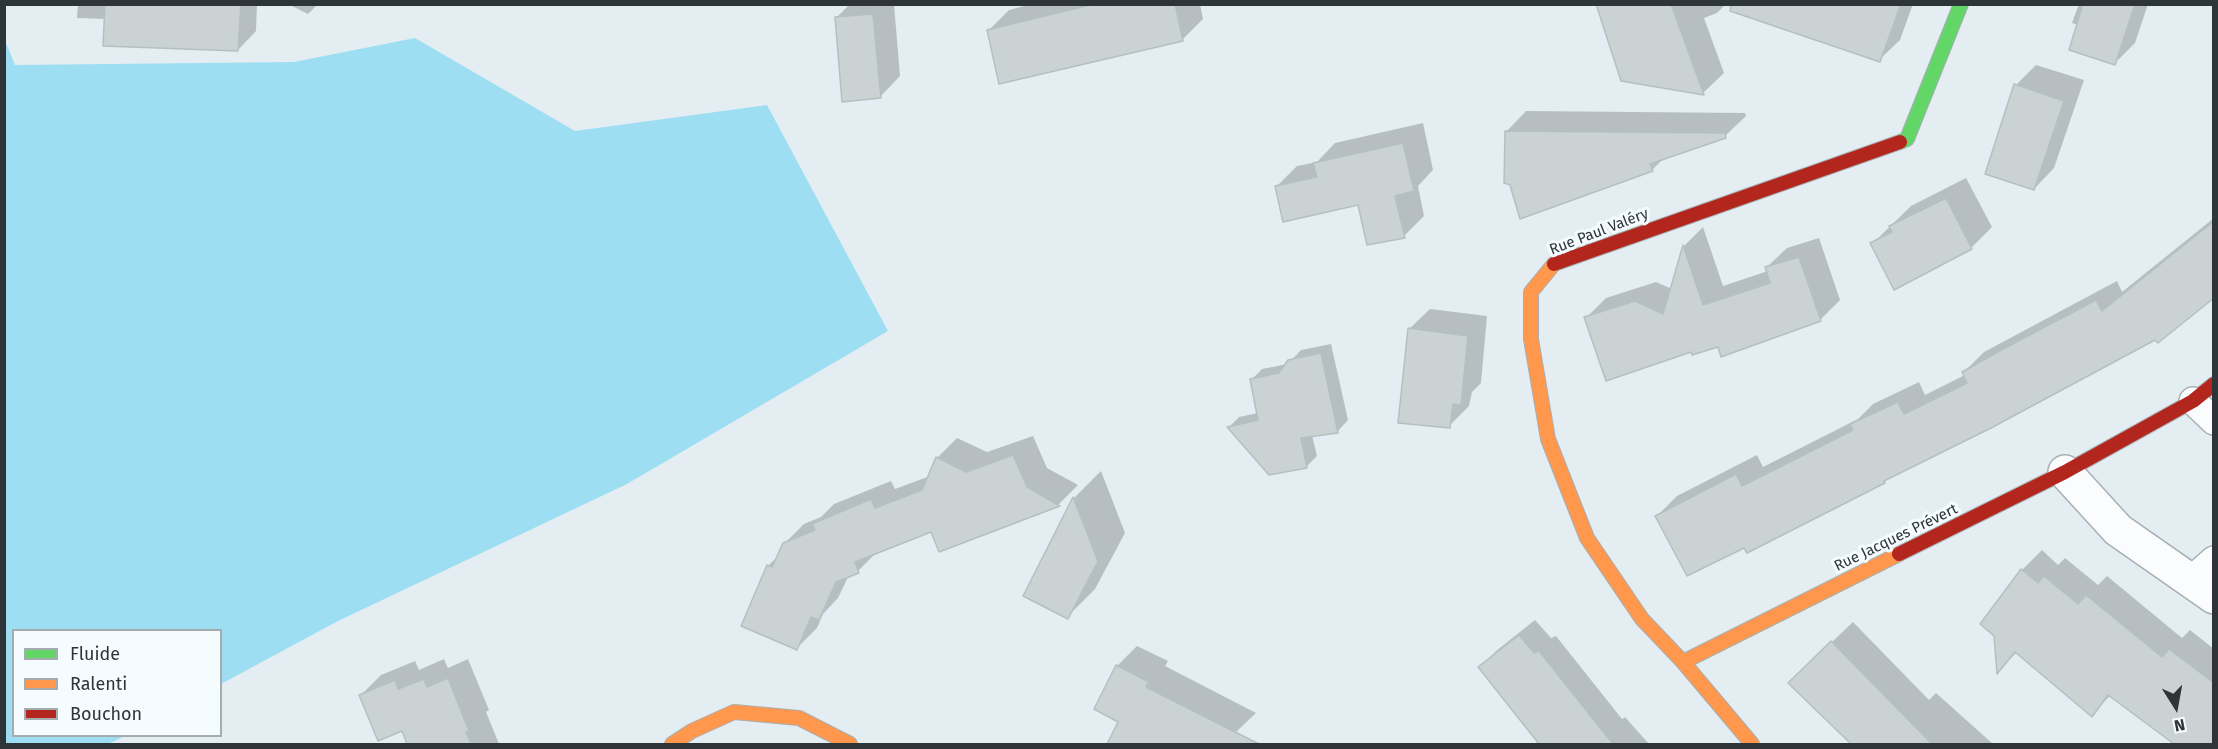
<!DOCTYPE html>
<meta charset="utf-8">
<style>
body{margin:0}
#map{position:relative;width:2218px;height:749px;overflow:hidden;background:#e4eef2;font-family:"Fira Sans",sans-serif}
canvas{display:block}
.frame{position:absolute;inset:0;border:6px solid #2e3538;pointer-events:none}
.legend{position:absolute;left:12px;top:629px;width:210px;height:108px;box-sizing:border-box;background:#f5fcff;border:2px solid #a5acaf;margin:0;padding:8px 10px;list-style:none;font-size:18px;color:#2e3538}
.legend li{display:flex;align-items:center;gap:12px;height:30px}
.legend b{width:30px;border:2px solid #a5acaf}
.north{position:absolute;left:2146px;top:677px;width:60px;height:60px;-webkit-text-stroke:4px #f5fcff;paint-order:stroke;rotate:169deg;font-size:16px;font-weight:700;line-height:24px;text-align:center;color:#2e3538}
.north::after{content:'';display:block;margin:auto;width:21px;height:27px;background:#2e3538;clip-path:polygon(50% 0,100% 100%,50% 72%,0 100%)}
</style>
<div id="map">
<canvas width="2218" height="749"></canvas>
<div class="frame"></div>
<ul class="legend">
<li><b style="height:8px;background:#63d668"></b>Fluide</li>
<li><b style="height:8px;background:#ff974d"></b>Ralenti</li>
<li><b style="height:8px;background:#b3261e"></b>Bouchon</li>
</ul>
<div class="north">N</div>
</div>
<script>
const ctx = document.querySelector('canvas').getContext('2d');
ctx.lineJoin = 'round';
function fillPath(path, color) { ctx.fillStyle = color; ctx.fill(path, 'evenodd'); }
function trace(path, color, width, dash) { ctx.strokeStyle = color; ctx.lineWidth = width; ctx.lineCap = dash ? 'butt' : 'round'; ctx.setLineDash(dash || []); ctx.stroke(path); }
function write(font, color, halo, rows, align = 'center') {
  ctx.font = font + ' "Fira Sans",sans-serif'; ctx.lineWidth = 6; ctx.setLineDash([]); ctx.textBaseline = 'middle'; ctx.strokeStyle = halo; ctx.fillStyle = color; for (const [text, x, y, turn = 0] of rows) {
    ctx.save(); ctx.translate(x, y); ctx.rotate((+turn || 0) * Math.PI / 180); ctx.textAlign = isNaN(turn) ? turn : align; if (halo) ctx.strokeText(text, 0, 0); ctx.fillText(text, 0, 0); ctx.restore();
  }
}
const green = new Path2D(`
 M 4,38 L 15,65 L 294,62 L 415,38 L 575,131 L 767,105 L 888,331 L 627,484 L 338,621 L 221,684 L 220,630 L 14,630 L 14,736 L 125,736 L 108,744 L 5,744 Z`);
const shadow = new Path2D(`
 M 78,4 L 257,4 L 256,31 L 238,50 L 106,19 L 77,18 Z
 M 288,4 L 318,4 L 308,14 Z
 M 850,4 L 894,4 L 900,76 L 880,97 L 836,18 Z
 M 1032,4 L 1200,4 L 1203,19 L 1183,39 L 989,30 L 1009,10 Z
 M 1597,4 L 1726,4 L 1717,13 L 1704,18 L 1724,73 L 1703,93 L 1622,80 Z
 M 1837,4 L 1913,4 L 1900,40 L 1879,60 Z
 M 2079,4 L 2148,4 L 2135,43 L 2114,64 L 2078,25 L 2072,23 Z
 M 2036,65 L 2084,80 L 2054,168 L 2034,189 L 2016,85 Z
 M 1526,111 L 1745,113 L 1746,116 L 1725,136 L 1664,158 L 1652,170 L 1506,132 Z
 M 1423,123 L 1433,170 L 1418,186 L 1424,216 L 1404,236 L 1360,203 L 1277,186 L 1297,166 L 1317,162 L 1335,143 Z
 M 1966,178 L 1992,227 L 1971,248 L 1872,244 L 1911,206 Z
 M 2214,218 L 2214,296 L 2155,338 L 1888,477 L 1884,482 L 1744,546 L 1656,517 L 1677,496 L 1757,455 L 1763,467 L 1858,419 L 1873,404 L 1919,382 L 1925,395 L 1965,375 L 1964,372 L 1984,352 L 2117,281 L 2122,292 Z
 M 1703,227 L 1723,286 L 1768,271 L 1767,267 L 1787,248 L 1819,238 L 1840,300 L 1820,320 L 1692,351 L 1586,318 L 1606,298 L 1656,282 L 1672,289 L 1684,246 Z
 M 1430,309 L 1487,316 L 1481,383 L 1472,392 L 1469,406 L 1449,426 L 1409,329 Z
 M 1331,344 L 1348,420 L 1338,431 L 1312,435 L 1317,456 L 1306,467 L 1229,427 L 1239,417 L 1258,413 L 1251,380 L 1262,369 L 1288,364 L 1301,350 Z
 M 1033,436 L 1047,468 L 1078,485 L 1059,504 L 940,550 L 932,531 L 877,552 L 858,571 L 849,575 L 838,598 L 823,614 L 817,628 L 797,648 L 768,566 L 779,555 L 784,544 L 804,524 L 821,517 L 834,504 L 891,481 L 895,489 L 930,476 L 938,457 L 957,438 L 987,452 Z
 M 1101,471 L 1125,533 L 1095,589 L 1067,617 L 1025,595 L 1074,498 Z
 M 2042,550 L 2058,565 L 2065,558 L 2098,585 L 2107,576 L 2182,638 L 2190,630 L 2214,649 L 2214,744 L 2176,744 L 2111,695 L 2091,715 L 2017,652 L 1998,671 L 2022,570 Z
 M 1535,620 L 1551,638 L 1556,636 L 1622,719 L 1625,717 L 1649,744 L 1540,744 L 1480,667 L 1496,651 Z
 M 1853,622 L 1929,700 L 1936,693 L 1993,744 L 1869,744 L 1858,735 L 1811,662 Z
 M 1137,646 L 1168,661 L 1165,666 L 1256,713 L 1236,732 L 1213,739 L 1210,744 L 1131,744 L 1113,735 L 1120,721 L 1117,666 Z
 M 444,659 L 448,668 L 468,659 L 489,710 L 486,712 L 499,744 L 408,744 L 403,729 L 361,695 L 381,675 L 415,661 L 419,670 Z`);
const building = new Path2D(`
 M 105,4 L 241,4 L 238,51 L 103,46 Z
 M 1094,4 L 1175,4 L 1183,41 L 999,84 L 987,30 Z
 M 1596,4 L 1671,4 L 1704,95 L 1621,81 Z
 M 1731,4 L 1901,4 L 1880,62 L 1730,11 Z
 M 2083,4 L 2135,4 L 2115,65 L 2069,50 Z
 M 873,14 L 881,98 L 842,102 L 835,17 Z
 M 2014,84 L 2064,101 L 2034,190 L 1985,174 Z
 M 1505,131 L 1725,133 L 1726,138 L 1650,164 L 1653,171 L 1520,219 L 1510,185 L 1504,183 Z
 M 1403,143 L 1414,191 L 1395,196 L 1405,238 L 1367,245 L 1358,205 L 1283,222 L 1275,186 L 1317,177 L 1313,163 Z
 M 1946,198 L 1972,249 L 1894,290 L 1870,243 L 1892,232 L 1889,226 Z
 M 2214,221 L 2214,298 L 2158,343 L 2155,340 L 1991,428 L 1884,481 L 1885,483 L 1747,553 L 1744,548 L 1687,576 L 1655,516 L 1736,474 L 1742,486 L 1853,430 L 1850,424 L 1898,402 L 1904,414 L 1967,383 L 1962,372 L 2003,349 L 2096,300 L 2102,311 Z
 M 1683,245 L 1703,305 L 1770,283 L 1765,267 L 1799,257 L 1821,321 L 1721,357 L 1718,347 L 1692,355 L 1691,352 L 1606,381 L 1584,317 L 1635,301 L 1663,314 Z
 M 1408,328 L 1468,336 L 1461,405 L 1453,404 L 1450,428 L 1398,423 Z
 M 1321,353 L 1338,433 L 1301,438 L 1307,468 L 1269,475 L 1227,427 L 1258,420 L 1250,379 L 1279,373 L 1288,360 Z
 M 1013,455 L 1027,487 L 1060,506 L 939,552 L 931,532 L 855,562 L 859,573 L 836,582 L 819,620 L 811,617 L 797,650 L 741,626 L 767,565 L 772,567 L 783,543 L 815,530 L 812,524 L 871,499 L 875,508 L 922,490 L 936,457 L 966,472 Z
 M 1073,497 L 1098,561 L 1068,619 L 1023,596 Z
 M 2021,569 L 2038,583 L 2044,576 L 2078,604 L 2086,595 L 2162,657 L 2169,649 L 2214,683 L 2214,744 L 2174,744 L 2108,695 L 2092,717 L 2015,652 L 1997,674 L 1994,636 L 1980,624 Z
 M 1519,635 L 1534,653 L 1539,651 L 1613,744 L 1539,744 L 1478,667 Z
 M 1831,641 L 1932,744 L 1851,744 L 1788,683 Z
 M 1116,665 L 1149,682 L 1146,687 L 1259,744 L 1107,744 L 1118,722 L 1094,709 Z
 M 448,678 L 469,731 L 466,732 L 471,744 L 407,744 L 402,731 L 378,741 L 359,695 L 395,680 L 398,689 L 424,679 L 427,687 Z`);
const lane = new Path2D(`
 M 2193,401 L 2214,421
 M 2189,582 L 2214,560`);
const street = new Path2D(`
 M 2065,472 L 2118,530 L 2214,597`);
const fast = new Path2D(`
 M 1900,142 L 1907,139 L 1961,4`);
const slow = new Path2D(`
 M 1554,264 L 1531,292 L 1531,339 L 1548,439 L 1587,538 L 1642,619 L 1683,662
 M 672,744 L 692,731 L 734,712 L 799,718 L 850,744
 M 1752,744 L 1683,662 L 1899,554`);
const jam = new Path2D(`
 M 1554,264 L 1900,142
 M 1899,554 L 2065,472 L 2193,401 L 2214,384`);
const streetNames = [
 ["Rue Paul Valéry",1599,232,-21],
 ["Rue Jacques Prévert",1896,538,-26]
];
fillPath(green, '#9edef3');
fillPath(shadow, '#0003');
fillPath(building, '#cad2d4');
trace(building, '#b6bfc0', 1.5);
trace(lane, '#a8afb3', 30);
trace(street, '#a8afb3', 36);
trace(fast, '#a8afb3', 16);
trace(slow, '#a8afb3', 16);
trace(jam, '#a8afb3', 16);
trace(lane, '#fbfcfd', 27);
trace(street, '#fbfcfd', 33);
trace(fast, '#63d668', 14);
trace(slow, '#ff974d', 14);
trace(jam, '#b3261e', 14);
write('15px', '#2e3538', '#f5fcff', streetNames);
</script>
